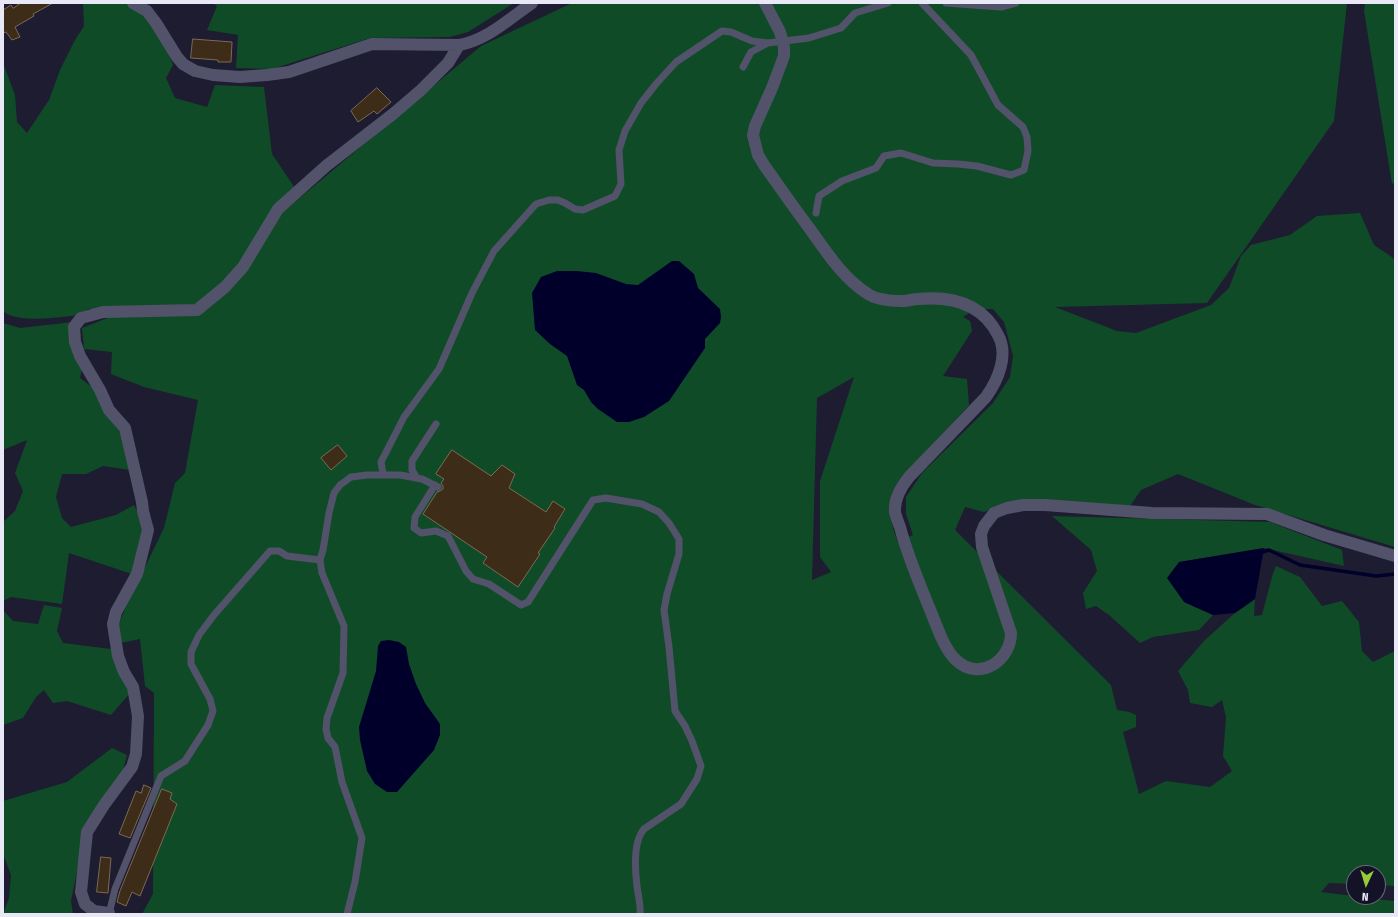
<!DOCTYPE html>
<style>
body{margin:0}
#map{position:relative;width:1398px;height:917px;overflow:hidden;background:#1d1c31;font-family:"Fira Sans Condensed",sans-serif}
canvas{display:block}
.frame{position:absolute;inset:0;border:4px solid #e8e8f7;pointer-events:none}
.north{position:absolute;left:1346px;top:865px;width:40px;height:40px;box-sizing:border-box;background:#141227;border:1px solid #69687a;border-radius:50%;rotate:184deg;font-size:11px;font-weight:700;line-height:16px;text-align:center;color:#e8e8f7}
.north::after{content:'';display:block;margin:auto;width:14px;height:18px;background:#97cc38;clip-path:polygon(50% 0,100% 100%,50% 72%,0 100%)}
</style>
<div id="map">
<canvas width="1398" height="917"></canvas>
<div class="frame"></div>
<div class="north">N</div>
</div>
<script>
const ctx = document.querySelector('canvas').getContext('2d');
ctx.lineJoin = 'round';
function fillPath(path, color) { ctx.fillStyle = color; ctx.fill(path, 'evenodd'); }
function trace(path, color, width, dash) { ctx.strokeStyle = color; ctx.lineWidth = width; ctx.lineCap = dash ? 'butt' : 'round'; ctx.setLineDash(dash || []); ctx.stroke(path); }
const green = new Path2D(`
 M 83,3 L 124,3 L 137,6 L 162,36 L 173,65 L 166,78 L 175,98 L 207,107 L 215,85 L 264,87 L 272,154 L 295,188 L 264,228 L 481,46 L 572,3 L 1347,3 L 1334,121 L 1207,303 L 1055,307 L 1117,331 L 1136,333 L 1211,305 L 1229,288 L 1241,256 L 1251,245 L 1290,235 L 1317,216 L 1360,213 L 1374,245 L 1392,257 L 1395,261 L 1395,547 L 1255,505 L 1178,474 L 1141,490 L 1130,506 L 1003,504 L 984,512 L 965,507 L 955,530 L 1111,685 L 1117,710 L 1129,712 L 1136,715 L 1136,727 L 1123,732 L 1139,794 L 1166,781 L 1210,787 L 1232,771 L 1223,756 L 1226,717 L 1222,700 L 1212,707 L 1190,703 L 1188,690 L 1178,671 L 1205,640 L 1235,613 L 1255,599 L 1254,616 L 1262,615 L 1273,573 L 1276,566 L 1300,577 L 1322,606 L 1342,601 L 1359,622 L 1362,651 L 1373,662 L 1395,651 L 1395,886 L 1378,885 L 1378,873 L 1354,873 L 1354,884 L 1329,883 L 1321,892 L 1354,896 L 1354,897 L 1395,901 L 1395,914 L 142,914 L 153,894 L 154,693 L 145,686 L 140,639 L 121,643 L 118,626 L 127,604 L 164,528 L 175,483 L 185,473 L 198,400 L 144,387 L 111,374 L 112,352 L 84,349 L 82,328 L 110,317 L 198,308 L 89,309 L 82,312 L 79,315 C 60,317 17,324 3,311 L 3,63 L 15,95 L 17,122 L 27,133 L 49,100 L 60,70 L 75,40 L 84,26 ZM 976,309 L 993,309 L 1004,322 L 1013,356 L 1010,377 L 993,403 L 922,473 L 906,497 L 906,514 L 913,535 L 898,542 C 892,528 887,508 892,493 C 894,488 897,483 900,479 L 969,405 L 967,379 L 943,376 L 972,331 L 970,321 L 963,317 ZM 854,377 L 820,481 L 820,557 L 831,572 L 812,580 L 817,398 Z
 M 212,3 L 514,3 L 468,32 L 450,37 L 370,38 L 272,69 L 236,68 L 238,35 L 207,30 L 217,6 Z
 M 1365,3 L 1395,3 L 1395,182 L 1392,184 L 1364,11 Z
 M 73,322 L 82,370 L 80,378 L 97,391 L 121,429 L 130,470 L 103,466 L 86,474 L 62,474 L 56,497 L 62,518 L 71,527 L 116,515 L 134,505 L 145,528 L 132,574 L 69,553 L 62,604 L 11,597 L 3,601 L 3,522 L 15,511 L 23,491 L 15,473 L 27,440 L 3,450 L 3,323 L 20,328 Z
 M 1052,516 L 1270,522 L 1342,550 L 1344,566 L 1264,548 L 1179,562 L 1184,602 L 1213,615 L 1199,630 L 1153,637 L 1140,643 L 1109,615 L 1096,606 L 1086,609 L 1083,593 L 1097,571 L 1091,550 Z
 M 44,605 L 62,608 L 57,631 L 63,643 L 111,649 L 130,693 L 111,715 L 67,701 L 53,703 L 44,690 L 36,697 L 23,718 L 3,725 L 3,610 L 13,621 L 38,624 Z
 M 112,748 L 127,755 L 123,771 L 86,827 L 71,901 L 73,914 L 3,914 L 9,898 L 11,875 L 3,854 L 3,801 L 67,782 Z`);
const water = new Path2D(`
 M 672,261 L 679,261 L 694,274 L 698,288 L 720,309 L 721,317 L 720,323 L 705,339 L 705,348 L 669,401 L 644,417 L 629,422 L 617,422 L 598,409 L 591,402 L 584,390 L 577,385 L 567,356 L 550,344 L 535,330 L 532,293 L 541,277 L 557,271 L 577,271 L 596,273 L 626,284 L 638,285 Z
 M 1264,548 L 1255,599 L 1235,613 L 1213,615 L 1184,602 L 1167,578 L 1179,562 Z
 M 389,640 L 399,642 L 406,647 L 409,664 L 416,684 L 425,703 L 440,724 L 440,735 L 434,750 L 397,792 L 387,792 L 375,784 L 367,771 L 360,740 L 359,727 L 376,671 L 378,646 L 381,641 Z`);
const stream = new Path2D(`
 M 1259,553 L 1269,550 L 1300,565 L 1376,576 L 1395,574`);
const building = new Path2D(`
 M 21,3 L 53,3 L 33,14 L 34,16 L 15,27 L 20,37 L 12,40 L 6,32 L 3,33 L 3,10 L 11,5 L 13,8 Z
 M 193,39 L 232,42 L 231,62 L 218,62 L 218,60 L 191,58 Z
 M 377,88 L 391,102 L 377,114 L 374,111 L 358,122 L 351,111 Z
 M 338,445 L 347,456 L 331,470 L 321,458 Z
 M 452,450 L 491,476 L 502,465 L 515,474 L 509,488 L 546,512 L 553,501 L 565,509 L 554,527 L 555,528 L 538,553 L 540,554 L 518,587 L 483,563 L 487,557 L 423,514 L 437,492 L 440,491 L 443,489 L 443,486 L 441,483 L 444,479 L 436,474 Z
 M 144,785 L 151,788 L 130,838 L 119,834 L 136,791 L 141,793 Z
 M 162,789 L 172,793 L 170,799 L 177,804 L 140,896 L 132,892 L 126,906 L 117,902 L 120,891 Z
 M 101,857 L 111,858 L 108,893 L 97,892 Z`);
const lane = new Path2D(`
 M 946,3 L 1001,7 L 1016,3
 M 743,67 L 751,52 L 768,43
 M 816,213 L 819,196 L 842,181 L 876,168 L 884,156 L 901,153 L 933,163 L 958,164 L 977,166 L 1011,175 L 1024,170 L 1028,151 L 1027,137 L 1023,127 L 998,105 L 971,55 L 922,3
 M 383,474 L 381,462 L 404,417 L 439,369 L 472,293 L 494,251 L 536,204 L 549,200 L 558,200 L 565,203 L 575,209 L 583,210 L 615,196 L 621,184 L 619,150 L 625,131 L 641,103 L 656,84 L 676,62 L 722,31 L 731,32 L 752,41 L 768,43 L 809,38 L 841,28 L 855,13 L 888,3
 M 417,478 L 412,470 L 412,461 L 436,424
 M 435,485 L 415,517 L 414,528 L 421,533 L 436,531 L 448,536 L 466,571 L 473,579 L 489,584 L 521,605 L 528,602 L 593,500 L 606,498 L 642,504 L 659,512 L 669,523 L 679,539 L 679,554 L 667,594 L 664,610 L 669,647 L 675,711 L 685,726 L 692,741 L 701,766 L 697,779 L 681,804 L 644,829 C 633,842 635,870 637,886 C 638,896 641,904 640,914
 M 109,914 L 115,889 L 161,776 L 185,761 L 208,725 L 213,711 L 210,699 L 191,664 L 191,652 L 199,635 L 214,615 L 270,551 L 279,551 L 287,556 L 320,560
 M 347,914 L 355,882 L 362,838 L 342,782 L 335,747 L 328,738 L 326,729 L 327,718 L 343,673 L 344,626 L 322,573 L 320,560 L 323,550 L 329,513 L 334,493 L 340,485 L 351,477 L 367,475 L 400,475 L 422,479 L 438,487`);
const street = new Path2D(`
 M 133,3 L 147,11 L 156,23 L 177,57 L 183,64 L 195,71 L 213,75 L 240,77 L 267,75 L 289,72 L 372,44 L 459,45 C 487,40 509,19 532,3
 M 765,3 L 780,32 L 784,47 L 784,56 L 772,88 L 755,126 L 753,135 L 758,155 L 764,165 C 779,186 794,208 810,229 C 827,253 843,278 868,294 C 877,300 892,301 903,301 C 908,301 913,299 918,299 C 951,296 982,303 998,335 C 1009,355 998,380 986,397 L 909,477 C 901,487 894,498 895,512 C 896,517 898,522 900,527 C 907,554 918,580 929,607 C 936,623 943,648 956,660 C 979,682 1011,661 1011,633 L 982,547 L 981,534 L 984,526 L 994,513 L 1007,508 L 1023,505 L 1045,505 L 1152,513 L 1267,514 L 1324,535 L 1395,556
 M 109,913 L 94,911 L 85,904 L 81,892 L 87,832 L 104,805 L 132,767 L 136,754 L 138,716 L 133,687 L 124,672 L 118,656 L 113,624 L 116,612 L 137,574 L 148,530 L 143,511 L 142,502 L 125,428 L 109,410 L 100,390 L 80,356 L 75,342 L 74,327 L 81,318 L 103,312 L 197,310 L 225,287 L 243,267 L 278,209 L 326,166 L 393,114 L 421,90 L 448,63 L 459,45`);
fillPath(green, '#104b28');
fillPath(water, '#00002b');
trace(stream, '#00002b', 3.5);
fillPath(building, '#3d2c18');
trace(building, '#7d6954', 1);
trace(lane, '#53526b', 7);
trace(street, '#53526b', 12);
</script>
